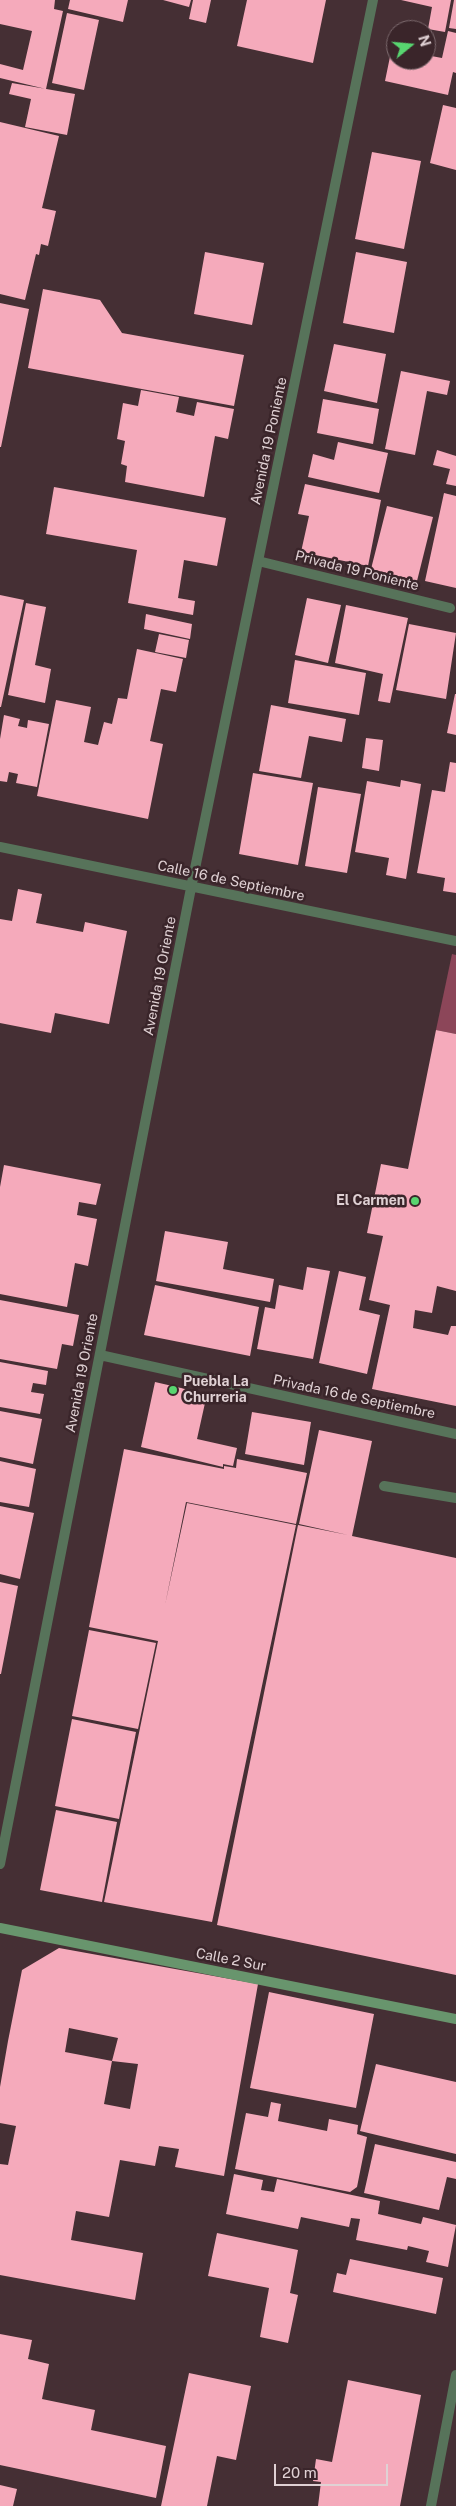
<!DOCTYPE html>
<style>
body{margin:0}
#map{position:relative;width:456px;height:2506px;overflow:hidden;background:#452f34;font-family:"Public Sans",sans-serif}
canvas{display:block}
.north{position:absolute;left:386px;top:20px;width:50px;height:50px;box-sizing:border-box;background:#3a252a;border:1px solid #7c6a6e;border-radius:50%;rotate:73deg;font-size:14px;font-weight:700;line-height:20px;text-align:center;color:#e0d1d4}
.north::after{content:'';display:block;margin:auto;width:18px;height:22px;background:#58d570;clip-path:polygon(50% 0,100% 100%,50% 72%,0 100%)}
.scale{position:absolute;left:274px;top:2464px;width:114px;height:22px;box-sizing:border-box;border:2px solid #e0d1d4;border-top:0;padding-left:6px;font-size:15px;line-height:18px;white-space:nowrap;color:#e0d1d4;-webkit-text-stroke:4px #3a252a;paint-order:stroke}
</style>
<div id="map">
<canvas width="456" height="2506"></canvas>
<div class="north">N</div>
<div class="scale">20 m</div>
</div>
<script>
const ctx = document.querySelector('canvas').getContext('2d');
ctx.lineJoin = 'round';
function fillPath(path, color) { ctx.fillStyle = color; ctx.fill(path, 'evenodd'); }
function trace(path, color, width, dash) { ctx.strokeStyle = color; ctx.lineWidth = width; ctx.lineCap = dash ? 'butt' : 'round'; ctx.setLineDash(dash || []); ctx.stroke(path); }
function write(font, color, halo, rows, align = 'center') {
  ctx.font = font + ' "Public Sans",sans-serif'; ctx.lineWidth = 5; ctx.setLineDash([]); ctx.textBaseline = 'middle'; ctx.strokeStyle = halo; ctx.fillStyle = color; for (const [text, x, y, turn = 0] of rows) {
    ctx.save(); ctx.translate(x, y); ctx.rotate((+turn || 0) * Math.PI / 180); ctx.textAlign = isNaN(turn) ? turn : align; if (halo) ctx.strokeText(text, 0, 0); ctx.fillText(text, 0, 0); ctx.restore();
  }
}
const green = new Path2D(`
 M 452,954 L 456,955 L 456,1034 L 436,1030 Z`);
const building = new Path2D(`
 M 0,0 L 55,0 L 54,9 L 63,11 L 46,89 L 0,78 L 0,64 L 23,70 L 32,31 L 0,24 Z
 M 70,0 L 128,0 L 123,22 L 68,9 Z
 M 163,0 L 191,0 L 189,7 Z
 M 193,0 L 211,0 L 206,23 L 189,19 Z
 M 247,0 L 326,0 L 313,63 L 237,46 Z
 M 401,0 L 451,0 L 445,32 L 428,29 L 432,7 Z
 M 454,0 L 456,0 L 456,29 L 449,28 Z
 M 67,13 L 99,20 L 84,90 L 52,83 Z
 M 448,31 L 456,33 L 456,73 L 453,72 L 448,95 L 385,81 L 392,47 L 396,48 L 396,60 L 426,60 L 426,55 L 442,58 Z
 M 12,83 L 75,94 L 67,135 L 25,127 L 31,99 L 9,94 Z
 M 443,105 L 456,108 L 456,170 L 430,163 Z
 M 0,122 L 59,136 L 42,208 L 56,211 L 48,246 L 41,244 L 39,255 L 36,254 L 25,300 L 0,294 Z
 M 372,152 L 421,161 L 404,249 L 355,239 Z
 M 205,252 L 264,263 L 252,325 L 194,314 Z
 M 356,252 L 407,262 L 394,333 L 343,323 Z
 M 43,289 L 100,300 L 122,333 L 244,355 L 234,406 L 28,368 Z
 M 0,303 L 29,309 L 1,447 L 0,447 Z
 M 334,344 L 386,354 L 377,403 L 324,391 Z
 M 401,371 L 450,381 L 447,395 L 427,391 L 415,455 L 385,449 Z
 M 141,390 L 179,397 L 176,412 L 194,416 L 197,402 L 234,409 L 228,439 L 215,436 L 204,497 L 125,482 L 127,466 L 121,464 L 125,441 L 117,439 L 123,403 L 138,406 Z
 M 323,399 L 379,409 L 373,444 L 317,433 Z
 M 338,442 L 388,453 L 379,493 L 308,477 L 313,454 L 334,460 Z
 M 437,450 L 456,456 L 456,486 L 446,484 L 450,469 L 433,465 Z
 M 305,484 L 381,500 L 368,566 L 301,552 L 309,516 L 298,514 Z
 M 54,487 L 226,518 L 217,566 L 184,560 L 178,598 L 195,601 L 193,615 L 128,603 L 137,550 L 46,534 Z
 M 444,493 L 456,496 L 456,588 L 425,581 Z
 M 387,506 L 433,517 L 417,581 L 371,569 Z
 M 0,595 L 24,600 L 1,707 L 0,707 Z
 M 307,598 L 341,605 L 328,663 L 295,655 Z
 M 26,603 L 46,607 L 35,665 L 51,669 L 45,703 L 8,695 Z
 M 346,605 L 408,618 L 390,703 L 378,701 L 383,674 L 335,663 Z
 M 146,614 L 192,624 L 190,639 L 144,629 Z
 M 409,624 L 456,633 L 446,699 L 396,690 Z
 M 159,634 L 189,640 L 186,658 L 155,652 Z
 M 137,649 L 183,659 L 176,692 L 161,689 L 150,741 L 163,744 L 148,819 L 37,796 L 56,700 L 91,707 L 84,742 L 98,745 L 104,722 L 112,724 L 118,698 L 127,699 Z
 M 295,660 L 366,673 L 359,715 L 288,703 Z
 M 455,694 L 456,694 L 456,735 L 447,733 Z
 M 271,705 L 346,719 L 342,742 L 309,736 L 301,778 L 259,771 Z
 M 4,715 L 20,719 L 18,726 L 27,728 L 28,720 L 49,724 L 37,787 L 16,783 L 18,774 L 9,772 L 7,782 L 0,781 L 0,739 Z
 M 366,738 L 383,740 L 379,771 L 362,768 Z
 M 450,762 L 456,763 L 456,893 L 443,891 L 445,878 L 417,873 L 432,790 L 445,792 Z
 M 253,773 L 313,783 L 298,865 L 239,854 Z
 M 401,780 L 421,784 L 406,879 L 386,875 L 389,858 L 355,852 L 367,781 L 400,787 Z
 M 318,787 L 361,794 L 347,873 L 305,866 Z
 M 18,889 L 42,894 L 36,923 L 83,932 L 85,922 L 127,931 L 109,1024 L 55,1013 L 51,1033 L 0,1023 L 0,919 L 12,921 Z
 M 436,1030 L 456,1034 L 456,1291 L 437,1286 L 432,1313 L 415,1310 L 413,1328 L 448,1335 L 451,1326 L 456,1326 L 456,1406 L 372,1389 L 390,1305 L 369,1300 L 383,1236 L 367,1233 L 381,1164 L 408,1169 Z
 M 4,1165 L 101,1184 L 96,1205 L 79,1202 L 77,1215 L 97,1219 L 88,1266 L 75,1263 L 67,1307 L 0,1294 L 0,1187 Z
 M 165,1231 L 228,1242 L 223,1269 L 274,1279 L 270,1302 L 156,1281 Z
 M 307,1267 L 330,1271 L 313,1359 L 257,1349 L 265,1307 L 275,1309 L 279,1285 L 303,1290 Z
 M 339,1271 L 366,1277 L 359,1310 L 380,1315 L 367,1374 L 319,1363 Z
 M 155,1285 L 259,1307 L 250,1356 L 144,1335 Z
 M 0,1300 L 79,1315 L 73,1346 L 62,1344 L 57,1369 L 0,1359 Z
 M 0,1362 L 48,1371 L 46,1385 L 33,1383 L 31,1392 L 44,1394 L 40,1414 L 0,1407 Z
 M 155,1382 L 207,1394 L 197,1439 L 237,1448 L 233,1466 L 223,1464 L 223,1467 L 141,1447 Z
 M 0,1411 L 42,1419 L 33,1464 L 0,1457 Z
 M 252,1412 L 311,1422 L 304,1465 L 245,1454 Z
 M 319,1430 L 372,1441 L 352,1536 L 456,1558 L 456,1975 L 217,1925 L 298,1525 L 348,1535 L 299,1524 Z
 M 124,1449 L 224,1469 L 224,1466 L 236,1468 L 237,1459 L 307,1473 L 296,1524 L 186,1502 L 165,1605 L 187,1503 L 296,1525 L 212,1922 L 104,1902 L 158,1641 L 89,1627 Z
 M 0,1461 L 36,1469 L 29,1507 L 0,1502 Z
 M 0,1506 L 34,1513 L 20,1579 L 0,1574 Z
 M 0,1582 L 18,1586 L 1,1674 L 0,1674 Z
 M 89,1630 L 156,1643 L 138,1729 L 72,1716 Z
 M 72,1719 L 136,1732 L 119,1819 L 55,1806 Z
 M 56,1810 L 117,1822 L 102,1902 L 40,1890 Z
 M 59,1948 L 258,1984 L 224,2176 L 175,2167 L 179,2149 L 159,2146 L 155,2166 L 120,2160 L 109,2217 L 76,2211 L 71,2240 L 143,2253 L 135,2300 L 0,2275 L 0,2164 L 8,2165 L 16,2126 L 0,2123 L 0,2087 L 8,2041 L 22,1970 ZM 69,2028 L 118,2038 L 112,2061 L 138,2064 L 130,2109 L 104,2104 L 112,2061 L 65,2052 Z
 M 269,1992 L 374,2014 L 356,2108 L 250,2088 Z
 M 376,2064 L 456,2082 L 456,2154 L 360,2131 Z
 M 271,2102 L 281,2104 L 278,2121 L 327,2131 L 329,2119 L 358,2125 L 357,2134 L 367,2137 L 357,2187 L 350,2192 L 235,2169 L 246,2113 L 268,2117 Z
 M 375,2144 L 456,2162 L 456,2179 L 447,2177 L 439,2210 L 364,2193 Z
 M 234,2174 L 263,2180 L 261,2190 L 274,2192 L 277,2179 L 380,2201 L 378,2214 L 421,2224 L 423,2217 L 456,2225 L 448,2267 L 426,2262 L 429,2251 L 408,2246 L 407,2250 L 356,2240 L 360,2219 L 351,2218 L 349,2227 L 301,2217 L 298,2229 L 226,2214 Z
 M 217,2233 L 298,2250 L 290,2293 L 298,2295 L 288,2343 L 260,2337 L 269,2288 L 208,2276 Z
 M 350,2259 L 443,2278 L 436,2314 L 333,2292 L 337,2273 L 346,2275 Z
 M 0,2334 L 32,2340 L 28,2359 L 49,2364 L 42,2399 L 95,2410 L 91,2430 L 166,2446 L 156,2498 L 0,2465 Z
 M 189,2373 L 251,2386 L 236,2460 L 217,2456 L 207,2506 L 161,2506 Z
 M 348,2380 L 421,2395 L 400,2506 L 318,2506 L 321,2482 L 313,2481 L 316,2459 L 332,2462 Z
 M 0,2485 L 17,2489 L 13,2506 L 0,2506 Z`);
const lane = new Path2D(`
 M 384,1486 L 456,1498`);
const street = new Path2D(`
 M 258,561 L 450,608
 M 0,847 L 456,941
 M 100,1355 L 456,1434
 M 0,1864 L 191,888 L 373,0
 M 431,2506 L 456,2375`);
const secondary = new Path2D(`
 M 0,1928 L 456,2019`);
const markers = [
 [415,1201,5,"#58d570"],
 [173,1390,5,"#58d570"]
];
const streetNames = [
 ["Avenida 19 Poniente",269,441,-78],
 ["Privada 19 Poniente",357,571,14],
 ["Calle 16 de Septiembre",231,881,12],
 ["Avenida 19 Oriente",160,976,-79],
 ["Avenida 19 Oriente",82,1373,-79],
 ["Privada 16 de Septiembre",354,1397,12],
 ["Calle 2 Sur",231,1960,11]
];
const poiNames = [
 ["El Carmen",405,1201],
 ["Puebla La",183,1382,"left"],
 ["Churreria",183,1398,"left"]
];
fillPath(green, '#8c4659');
fillPath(building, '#f5aabb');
trace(lane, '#57735a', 10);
trace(street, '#57735a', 10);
trace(secondary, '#68956d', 10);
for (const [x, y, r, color] of markers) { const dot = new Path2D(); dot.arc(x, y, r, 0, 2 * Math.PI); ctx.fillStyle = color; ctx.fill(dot); trace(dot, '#3a252a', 2); }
write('14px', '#e0d1d4', '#3a252a', streetNames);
write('bold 14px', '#e0d1d4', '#3a252a', poiNames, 'right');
</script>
